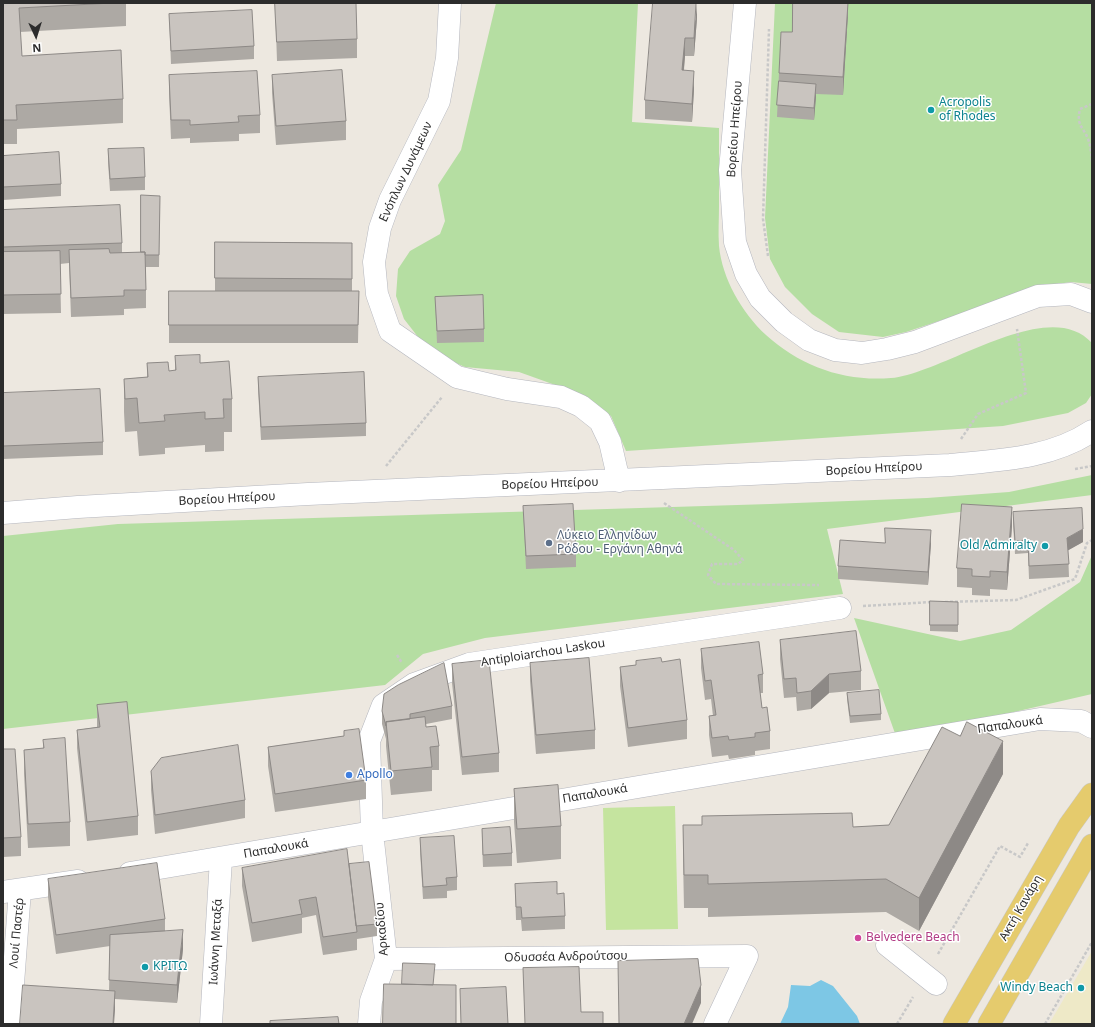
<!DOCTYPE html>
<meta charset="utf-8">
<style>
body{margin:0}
#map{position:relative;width:1095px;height:1027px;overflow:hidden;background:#ede8e0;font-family:"Noto Sans",sans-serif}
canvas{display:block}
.frame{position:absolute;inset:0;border:4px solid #2c2c2c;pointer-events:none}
.north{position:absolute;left:16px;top:16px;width:40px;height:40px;-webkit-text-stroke:3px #fff;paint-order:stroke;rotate:176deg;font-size:11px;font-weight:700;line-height:16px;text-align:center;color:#2c2c2c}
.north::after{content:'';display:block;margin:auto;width:14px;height:18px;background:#2c2c2c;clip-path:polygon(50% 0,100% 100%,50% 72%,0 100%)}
</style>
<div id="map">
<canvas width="1095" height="1027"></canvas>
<div class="frame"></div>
<div class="north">N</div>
</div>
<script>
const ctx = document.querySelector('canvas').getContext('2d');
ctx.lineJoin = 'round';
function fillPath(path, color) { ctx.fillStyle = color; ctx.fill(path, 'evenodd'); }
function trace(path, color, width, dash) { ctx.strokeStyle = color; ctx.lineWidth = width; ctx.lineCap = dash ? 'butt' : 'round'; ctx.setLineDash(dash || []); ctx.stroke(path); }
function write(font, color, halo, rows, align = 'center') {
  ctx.font = font + ' "Noto Sans",sans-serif'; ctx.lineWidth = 3; ctx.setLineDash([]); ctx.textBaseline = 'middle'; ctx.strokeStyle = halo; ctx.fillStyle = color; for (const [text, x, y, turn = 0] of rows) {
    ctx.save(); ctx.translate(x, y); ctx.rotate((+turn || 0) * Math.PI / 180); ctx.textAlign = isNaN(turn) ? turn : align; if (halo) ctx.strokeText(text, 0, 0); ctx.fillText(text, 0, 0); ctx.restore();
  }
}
const green = new Path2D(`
 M 496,3 L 638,3 L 632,122 L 719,128 C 719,154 719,180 719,206 C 719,219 718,233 719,246 C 722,278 742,313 766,335 C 800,366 844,382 891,378 C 943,374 1048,294 1092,343 L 1092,394 L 1086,403 L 1068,413 L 1003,426 L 626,451 L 611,416 L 572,391 L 519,372 L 465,367 L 440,356 L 422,342 L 404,319 L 396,296 L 398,269 L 410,251 L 440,234 L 445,221 L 438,185 L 461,150 Z
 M 775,3 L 1092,3 L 1092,284 L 1071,282 L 1044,286 L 906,332 L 883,337 L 839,332 L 812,314 L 785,287 L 770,259 L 765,218 Z
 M 1092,475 L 1092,495 L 827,529 L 843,594 L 485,638 L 423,654 L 385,685 L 3,729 L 3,536 L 118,524 L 770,504 L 927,498 L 1009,492 Z
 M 1092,555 L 1092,694 L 897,739 L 854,618 L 960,641 L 1011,630 L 1080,582 Z`);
const sand = new Path2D(`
 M 1092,951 L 1092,1024 L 1049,1024 Z`);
const pitch = new Path2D(`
 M 675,806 L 678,929 L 606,930 L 603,808 Z`);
const water = new Path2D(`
 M 821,980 L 833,986 L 857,1016 L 860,1024 L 780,1024 L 788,1007 L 791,985 L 810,986 Z`);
const path = new Path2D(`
 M 1092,104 L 1080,109 C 1076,126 1083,126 1088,139 C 1091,146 1091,154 1092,162
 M 768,256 L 763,219 L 769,29
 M 961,439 L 978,414 L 1026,393 L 1017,329
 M 386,466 L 442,397
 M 1075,469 L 1092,466
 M 664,503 L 734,550 L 743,560 L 738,564 L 712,564 L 708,575 L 716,584 L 819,585
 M 945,602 L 1016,600 L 1075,579 L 1087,543 L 1092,540
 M 863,606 L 932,602
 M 397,655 L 402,663
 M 938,954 L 1000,846 L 1020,857 L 1028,843
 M 897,1024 L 913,997
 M 1045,1024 L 1092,942`);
const minor = new Path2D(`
 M 450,3 L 447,58 L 439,101 L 390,200 L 380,228 L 374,262 L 377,294 L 390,331 L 457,377 L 507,389 L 561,397 L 581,406 L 600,421 L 610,442 L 619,481
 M 745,3 L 730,170 L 735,242 L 746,274 L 760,298 L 784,322 L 809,340 L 835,350 L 862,353 L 887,349 L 915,342 L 1038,296 L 1071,294 L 1092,302
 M 3,513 L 78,507 L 308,494 L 950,465 C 999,460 1050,459 1092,431
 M 130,873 L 1040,719 L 1081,721 L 1092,727
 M 3,892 L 78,881
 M 887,945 L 936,984
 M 386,959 L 747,956 L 715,1024
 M 10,1024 L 20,890
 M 211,1024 L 221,859
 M 369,1024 L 371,1001 L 386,959 L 372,832 L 369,741 L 383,705 L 414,684 L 469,664 L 840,608`);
const major = new Path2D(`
 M 954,1024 L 1069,826 L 1092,794
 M 989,1024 L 1092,845`);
const wall = new Path2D(`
 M 3,3 L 126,3 L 126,26 L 20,32 L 22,56 L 123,99 L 123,123 L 17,129 L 17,144 L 3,144 Z
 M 275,3 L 357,39 L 357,58 L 277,61 Z
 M 848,3 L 848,13 L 843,95 L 816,94 L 814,120 L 777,117 L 779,73 Z
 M 169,14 L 254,46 L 254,59 L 171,64 Z
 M 697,18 L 694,56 L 685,56 L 684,70 L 694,89 L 692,122 L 645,119 L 645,100 Z
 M 169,75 L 260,115 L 260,133 L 239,134 L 239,141 L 190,143 L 190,138 L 171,139 L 169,94 Z
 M 272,75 L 346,121 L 346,140 L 276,145 L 272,93 Z
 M 108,149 L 145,177 L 145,190 L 110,191 L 108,162 Z
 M 3,156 L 61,184 L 61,196 L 3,200 Z
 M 160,196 L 159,267 L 146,267 L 146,308 L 124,309 L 124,315 L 71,317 L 69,263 L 60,264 L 61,313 L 3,314 L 3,210 L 122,243 L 122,253 L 141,252 Z
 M 215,242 L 352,243 L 352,291 L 359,291 L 358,343 L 169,343 L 169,291 L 215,291 Z
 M 435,297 L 484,329 L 484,342 L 437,343 Z
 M 175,356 L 200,363 L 232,399 L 232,432 L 224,432 L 224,451 L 205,452 L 205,445 L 165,448 L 165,454 L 139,456 L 137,431 L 125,432 L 124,412 L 124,379 L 147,377 L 147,363 L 169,371 L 175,370 Z
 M 258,377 L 366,423 L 366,436 L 261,440 L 258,389 Z
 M 3,393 L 103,442 L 103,455 L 3,459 Z
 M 523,506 L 576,554 L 576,567 L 526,569 Z
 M 1013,512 L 1083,542 L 1068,550 L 1069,577 L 1029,579 L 1028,553 L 1015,554 L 1013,524 Z
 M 1012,526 L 1007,590 L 990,589 L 990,596 L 972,595 L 972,588 L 957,587 L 957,568 Z
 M 885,543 L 931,543 L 928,585 L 838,579 L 838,566 Z
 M 930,601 L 958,602 L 958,632 L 930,631 Z
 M 780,640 L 861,671 L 861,690 L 829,693 L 811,709 L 797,711 L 796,697 L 784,698 L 780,659 Z
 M 701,649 L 763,674 L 763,693 L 760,693 L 762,708 L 770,731 L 770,749 L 755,751 L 755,755 L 729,759 L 728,755 L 712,757 L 709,735 L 709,716 L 713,716 L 711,699 L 705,700 L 701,668 Z
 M 636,661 L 662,662 L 687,720 L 687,739 L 628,747 L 620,686 L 620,667 L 636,665 Z
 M 530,663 L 595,730 L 595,749 L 536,754 L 530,681 Z
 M 452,664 L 499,753 L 499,772 L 462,775 L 452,683 Z
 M 847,693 L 881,714 L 881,720 L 850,723 L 847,699 Z
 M 97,705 L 138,816 L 138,835 L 87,841 L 77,748 L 77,730 L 97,727 Z
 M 452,706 L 452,719 L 426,724 L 426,727 L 439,746 L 439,770 L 432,770 L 432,791 L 391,795 L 386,746 L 386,739 L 382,724 L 382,711 Z
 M 344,731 L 366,780 L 366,799 L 275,812 L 268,766 L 268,747 L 344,736 Z
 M 43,740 L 70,822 L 70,846 L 28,848 L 24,774 L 24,750 L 43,748 Z
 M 3,749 L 21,837 L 21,856 L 3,857 Z
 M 151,771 L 245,800 L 245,818 L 155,834 L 151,790 Z
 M 1003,774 L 919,931 L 886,912 L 708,917 L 708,908 L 684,908 L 683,858 L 683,825 L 853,827 L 889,825 Z
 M 514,789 L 561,826 L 561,859 L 517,863 L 514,822 Z
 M 482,829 L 512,853 L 512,866 L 483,867 L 482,842 Z
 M 420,838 L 457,877 L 457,890 L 447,891 L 447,898 L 423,899 L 420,851 Z
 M 349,864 L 377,924 L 377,936 L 357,939 L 357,950 L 323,955 L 316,915 L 302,918 L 302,933 L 252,942 L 242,886 L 242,868 Z
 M 48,879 L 165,919 L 165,931 L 183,949 L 177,1003 L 115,999 L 115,1010 L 109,991 L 110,946 L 56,954 L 48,897 Z
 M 515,884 L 557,894 L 565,916 L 565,929 L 522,931 L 521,920 L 516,920 Z`);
const shadedWall = new Path2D(`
 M 697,3 L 697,18 L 694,56 L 694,38 Z
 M 848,3 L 848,13 L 843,95 L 843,77 Z
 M 685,38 L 685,56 L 682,88 L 682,70 Z
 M 694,71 L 694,89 L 692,122 L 692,104 Z
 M 816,84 L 816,97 L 814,120 L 814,108 Z
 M 1012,507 L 1012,526 L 1007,590 L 1007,572 Z
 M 1083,529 L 1083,542 L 1067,551 L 1067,538 Z
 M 931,530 L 931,543 L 928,585 L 928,572 Z
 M 829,674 L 829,693 L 811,709 L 811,691 Z
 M 1003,741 L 1003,774 L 919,931 L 919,898 Z
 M 183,930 L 183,949 L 177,1003 L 177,985 Z
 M 701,985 L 701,1003 L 692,1024 L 684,1024 Z
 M 115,991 L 115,1010 L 114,1024 L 113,1024 Z`);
const building = new Path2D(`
 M 3,3 L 112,3 L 19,8 L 22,56 L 121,50 L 123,99 L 16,105 L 17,120 L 3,120 Z
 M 275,3 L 356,3 L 357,39 L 277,42 Z
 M 653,3 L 696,3 L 694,38 L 685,38 L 682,70 L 694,71 L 692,104 L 645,100 Z
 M 793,3 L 848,3 L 843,77 L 779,73 L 781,32 L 792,32 Z
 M 252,10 L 254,46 L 171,51 L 169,14 Z
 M 342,70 L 346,121 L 276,126 L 272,75 Z
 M 257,71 L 260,115 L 238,116 L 239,122 L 190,125 L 190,120 L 171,120 L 169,75 Z
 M 779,81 L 816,84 L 814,108 L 777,105 Z
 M 144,148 L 145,177 L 110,179 L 108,149 Z
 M 59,152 L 61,184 L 3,187 L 3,156 Z
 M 141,195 L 160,196 L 159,255 L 145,255 L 145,252 L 141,252 Z
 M 120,205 L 122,243 L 3,247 L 3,210 Z
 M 215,242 L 352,243 L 352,279 L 215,278 Z
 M 109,249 L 110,253 L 145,252 L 146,290 L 124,290 L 124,296 L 71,298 L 69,250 Z
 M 60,251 L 61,294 L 3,295 L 3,252 Z
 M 169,291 L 359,291 L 358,325 L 169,325 Z
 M 483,295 L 484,329 L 437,331 L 435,297 Z
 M 200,355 L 200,363 L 229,361 L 232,399 L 223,399 L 224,418 L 205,419 L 205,412 L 164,415 L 165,421 L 139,423 L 137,398 L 125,399 L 124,379 L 148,377 L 147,363 L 168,362 L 169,371 L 176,370 L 175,356 Z
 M 364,372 L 366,423 L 261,427 L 258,377 Z
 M 100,389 L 103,442 L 3,446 L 3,393 Z
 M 573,504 L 576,554 L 526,556 L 523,506 Z
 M 962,504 L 1012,507 L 1007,572 L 990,571 L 990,577 L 972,576 L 972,569 L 957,568 Z
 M 1082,508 L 1083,529 L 1067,538 L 1069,564 L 1029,566 L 1028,540 L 1015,541 L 1013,512 Z
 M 885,528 L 931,530 L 928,572 L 838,566 L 840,540 L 885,543 Z
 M 930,601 L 958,602 L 958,625 L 930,625 Z
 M 856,631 L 861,671 L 829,674 L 811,691 L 797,693 L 796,678 L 784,679 L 780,640 Z
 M 759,642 L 763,674 L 758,675 L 762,708 L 767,707 L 770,731 L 755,733 L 755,737 L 729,740 L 728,736 L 712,738 L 709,716 L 716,715 L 711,680 L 705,681 L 701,649 Z
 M 589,658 L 595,730 L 536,735 L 530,663 Z
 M 661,658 L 662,662 L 680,659 L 687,720 L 628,728 L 620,667 L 636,665 L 636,661 Z
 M 489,660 L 499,753 L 462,757 L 452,664 Z
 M 444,663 L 452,706 L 410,714 L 410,719 L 386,722 L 386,726 L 382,711 L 384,694 L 398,685 Z
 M 879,690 L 881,714 L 850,716 L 847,693 Z
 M 127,702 L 138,816 L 87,822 L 77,730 L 100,727 L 97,705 Z
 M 425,717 L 426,727 L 436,726 L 439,746 L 430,747 L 432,767 L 391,771 L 386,722 Z
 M 967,722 L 1003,741 L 919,898 L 886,879 L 708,884 L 708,875 L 684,875 L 683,825 L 702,825 L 702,816 L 852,813 L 853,827 L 889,825 L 942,727 L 960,736 Z
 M 359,729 L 366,780 L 275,794 L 268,747 L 344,736 L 344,731 Z
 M 65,738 L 70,822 L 28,824 L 24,750 L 44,748 L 43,740 Z
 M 238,745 L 245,800 L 155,815 L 151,771 L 161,758 Z
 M 3,749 L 15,749 L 21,837 L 3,838 Z
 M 558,785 L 561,826 L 517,829 L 514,789 Z
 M 510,827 L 512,853 L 483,855 L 482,829 Z
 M 454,836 L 457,877 L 446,878 L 447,885 L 423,887 L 420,838 Z
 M 347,849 L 357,932 L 323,937 L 316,897 L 299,900 L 302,914 L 252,923 L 242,868 Z
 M 369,862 L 377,924 L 356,926 L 349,864 Z
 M 157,863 L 165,919 L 56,935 L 48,879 Z
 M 557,882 L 557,894 L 564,893 L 565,916 L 522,918 L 521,907 L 516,907 L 515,884 Z
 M 183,930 L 177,985 L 109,980 L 110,935 Z
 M 698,959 L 701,985 L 684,1024 L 619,1024 L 618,961 Z
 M 403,963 L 435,964 L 433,985 L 402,984 Z
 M 579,967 L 581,1012 L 603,1012 L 603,1024 L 525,1024 L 523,968 Z
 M 384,984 L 456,985 L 456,1024 L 383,1024 Z
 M 23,985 L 115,991 L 113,1024 L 20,1024 Z
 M 506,987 L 508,1024 L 461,1024 L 460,989 Z
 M 338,1017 L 339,1024 L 270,1024 L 270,1021 Z`);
const markers = [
 [931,110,4,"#0f9aa8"],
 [549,543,4,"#5c6f8a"],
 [1045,546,4,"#0f9aa8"],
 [349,775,4,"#3f7fe0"],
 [858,938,4,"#d1479c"],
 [145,967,4,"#0f9aa8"],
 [1081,988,4,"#0f9aa8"]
];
const cultureNames = [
 ["Acropolis",939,103],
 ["of Rhodes",939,117],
 ["Old Admiralty",1037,546,"right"],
 ["ΚΡΙΤΩ",153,967],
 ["Windy Beach",1073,988,"right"]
];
const streetNames = [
 ["Βορείου Ηπείρου",735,129,-86],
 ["Ενόπλων Δυνάμεων",406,172,-65],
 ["Βορείου Ηπείρου",874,469,-3],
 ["Βορείου Ηπείρου",550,484,-2],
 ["Βορείου Ηπείρου",227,499,-3],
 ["Antiploiarchou Laskou",543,653,-9],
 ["Παπαλουκά",1010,725,-8],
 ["Παπαλουκά",595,794,-10],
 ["Παπαλουκά",276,849,-10],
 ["Ακτή Κανάρη",1021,908,-60],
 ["Αρκαδίου",382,929,-95],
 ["Λουί Παστέρ",17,933,-85],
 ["Ιωάννη Μεταξά",216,942,-87],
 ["Οδυσσέα Ανδρούτσου",566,957,-1]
];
const serviceNames = [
 ["Λύκειο Ελληνίδων",557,536],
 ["Ρόδου - Εργάνη Αθηνά",557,550]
];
const shopNames = [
 ["Apollo",357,775]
];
const hotelNames = [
 ["Belvedere Beach",866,938]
];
fillPath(green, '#b5dea2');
fillPath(sand, '#eee9c7');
fillPath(pitch, '#c5e49f');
fillPath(water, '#7dc7e5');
trace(minor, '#b4b6be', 23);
trace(major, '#c8c8c8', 23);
trace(path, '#c8c8c8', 2.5, [3, 2]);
trace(minor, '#fff', 22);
trace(major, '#e5cb6d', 22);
fillPath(wall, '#ada9a4');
fillPath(shadedWall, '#8d8986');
fillPath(building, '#c9c4bf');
trace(building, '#8d8986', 1);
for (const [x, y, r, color] of markers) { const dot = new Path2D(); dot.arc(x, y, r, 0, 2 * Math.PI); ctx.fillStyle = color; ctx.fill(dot); trace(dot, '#fff', 1.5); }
write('12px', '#0d838f', '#fff', cultureNames, 'left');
write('12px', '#2c2c2c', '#fff', streetNames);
write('12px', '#4e5e75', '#fff', serviceNames, 'left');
write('12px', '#366cbe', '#fff', shopNames, 'left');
write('12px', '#b23c85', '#fff', hotelNames, 'left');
</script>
